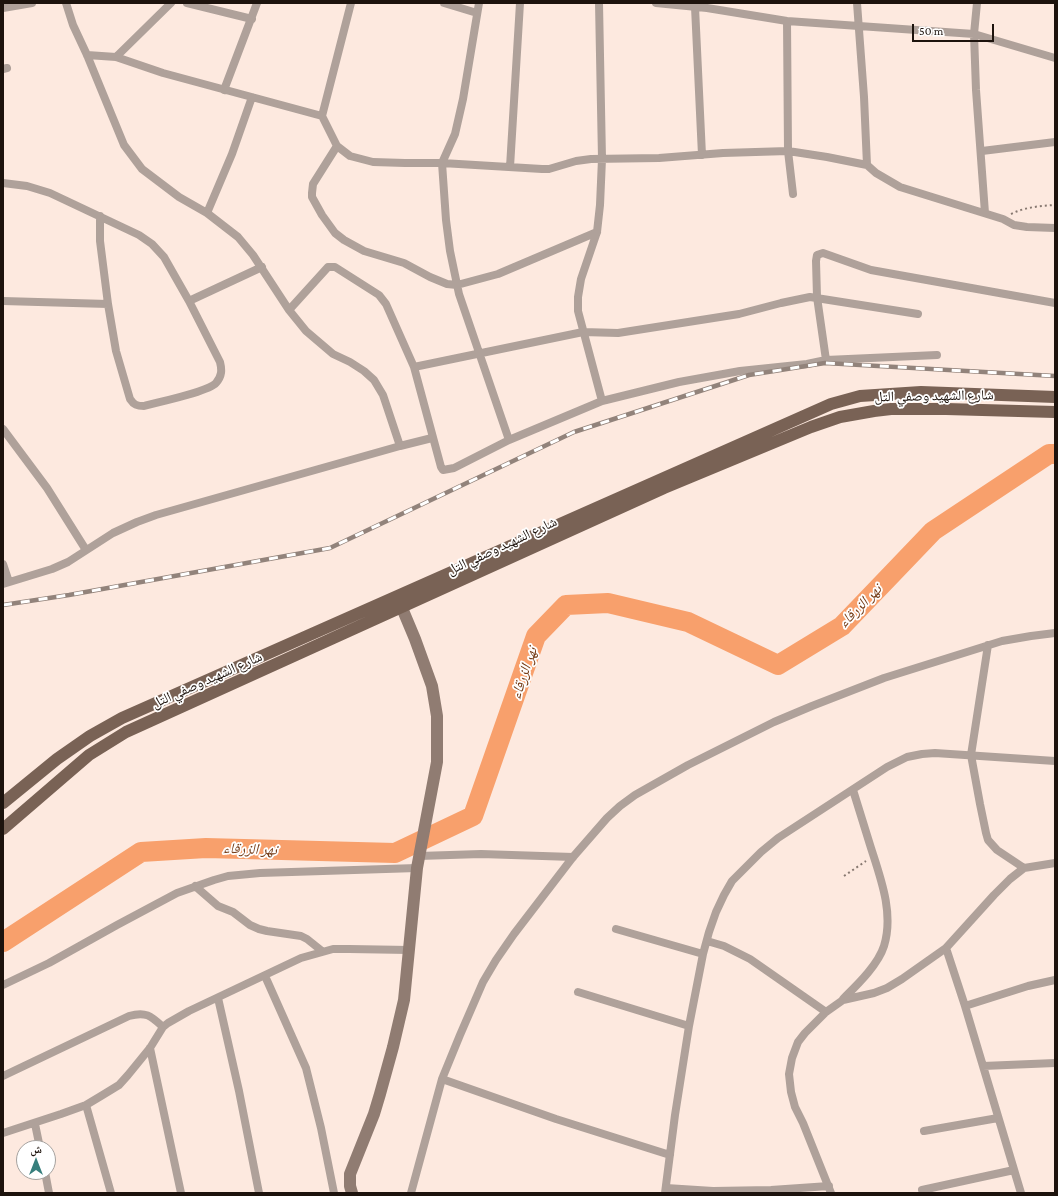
<!DOCTYPE html>
<meta charset="utf-8">
<style>
body{margin:0}
#map{position:relative;width:1058px;height:1196px;overflow:hidden;background:#fde9df;font-family:"Crimson Pro","Noto Naskh Arabic",serif}
canvas{display:block}
.frame{position:absolute;inset:0;border:4px solid #1d130d;pointer-events:none}
.north{position:absolute;left:16px;top:1140px;width:40px;height:40px;box-sizing:border-box;background:#fff;border:1px solid #a5a19e;border-radius:50%;rotate:0deg;font-size:11px;font-weight:700;line-height:16px;text-align:center;color:#1d130d}
.north::after{content:'';display:block;margin:auto;width:14px;height:18px;background:#377f7d;clip-path:polygon(50% 0,100% 100%,50% 72%,0 100%)}
.scale{position:absolute;left:912px;top:24px;width:82px;height:18px;box-sizing:border-box;border:2px solid #1d130d;border-top:0;padding-left:5px;font-size:12px;line-height:14px;white-space:nowrap;color:#1d130d;-webkit-text-stroke:3px #fff;paint-order:stroke}
</style>
<div id="map">
<canvas width="1058" height="1196"></canvas>
<div class="frame"></div>
<div class="north">ش</div>
<div class="scale">50 m</div>
</div>
<script>
const ctx = document.querySelector('canvas').getContext('2d');
ctx.lineJoin = 'round';
function trace(path, color, width, dash) { ctx.strokeStyle = color; ctx.lineWidth = width; ctx.lineCap = dash ? 'butt' : 'round'; ctx.setLineDash(dash || []); ctx.stroke(path); }
function write(font, color, halo, rows, align = 'center') {
  ctx.font = font + ' "Crimson Pro","Noto Naskh Arabic",serif'; ctx.lineWidth = 3.5; ctx.setLineDash([]); ctx.textBaseline = 'middle'; ctx.strokeStyle = halo; ctx.fillStyle = color; for (const [text, x, y, turn = 0] of rows) {
    ctx.save(); ctx.translate(x, y); ctx.rotate((+turn || 0) * Math.PI / 180); ctx.textAlign = isNaN(turn) ? turn : align; if (halo) ctx.strokeText(text, 0, 0); ctx.fillText(text, 0, 0); ctx.restore();
  }
}
const river = new Path2D(`
 M 3,942 L 141,852 L 206,848 L 395,853 L 473,816 L 536,636 L 566,605 L 608,603 L 688,622 L 778,665 L 842,626 L 933,531 L 1049,454 L 1055,454`);
const path = new Path2D(`
 M 1011,214 C 1025,207 1040,206 1055,205
 M 844,876 L 866,861`);
const street = new Path2D(`
 M 66,3 L 73,25 L 87,55 L 124,145 L 142,169 L 179,197 L 207,213 L 238,237 L 253,255 L 289,310 L 306,331 L 333,354 L 350,362 L 364,371 L 374,380 L 383,395 L 400,446
 M 187,3 L 252,19
 M 444,3 L 477,13
 M 479,3 L 463,99 L 455,134 L 442,163 L 446,220 L 450,251 L 459,294 L 509,440
 M 599,3 L 602,159 L 600,205 L 597,232 L 581,279 L 578,297 L 578,311 L 602,401
 M 656,3 L 707,8 L 787,21 L 974,34 L 1055,58
 M 857,3 L 864,97 L 867,165
 M 977,3 L 974,34 L 976,90 L 985,213
 M 695,7 L 702,155
 M 3,8 L 32,3
 M 787,21 L 788,151 L 793,194
 M 87,55 L 116,57 L 163,73 L 322,116 L 337,146 L 350,156 L 373,162 L 405,163 L 442,163 L 542,169 L 549,169 L 576,161 L 591,159 L 659,158 L 723,153 L 788,151 L 827,157 L 867,165 L 876,173 L 900,187 L 1003,219 L 1014,225 L 1027,227 L 1055,228
 M 116,57 L 171,3
 M 3,69 L 7,68
 M 224,90 L 257,3
 M 322,116 L 351,3
 M 337,146 L 313,184 L 312,193 L 312,197 L 322,215 L 335,233 L 344,240 L 364,251 L 404,263 L 430,277 L 447,284 L 457,285 L 498,274 L 597,232
 M 982,151 L 1055,142
 M 510,167 L 520,3
 M 3,183 L 27,186 L 50,193 L 139,235 L 152,244 L 164,257 L 189,301 L 220,362 C 222,370 222,376 216,383 C 208,392 158,402 144,406 C 137,406 134,405 130,399 L 116,351 L 108,304 L 100,241 L 100,216
 M 207,213 L 232,154 L 252,97
 M 3,301 L 108,304
 M 189,301 L 262,267
 M 289,310 L 328,267 L 335,267 L 379,295 L 386,304 L 414,367 L 441,467 L 443,470 L 454,468 L 509,440 L 602,401 L 679,382 L 740,371 L 807,364 L 826,360 L 817,297 L 816,261 L 817,255 L 823,253 L 871,270 L 1055,303
 M 826,360 L 937,355
 M 414,367 L 583,332 L 618,333 L 739,314 L 781,303 L 810,297 L 918,314
 M 3,429 L 47,488 L 86,550
 M 3,564 L 9,582
 M 3,584 L 52,569 L 68,562 L 113,533 L 137,522 L 156,515 L 400,446 L 432,438
 M 988,645 L 971,755 L 980,804 L 986,833 L 988,840 L 997,850 L 1024,868
 M 419,856 L 481,854 L 573,857
 M 195,886 L 218,906 L 233,912 L 250,925 L 259,929 L 267,931 L 301,936 L 307,939 L 322,951
 M 616,929 L 703,954
 M 707,941 L 724,946 L 750,959 L 826,1012
 M 946,948 L 965,1006 L 1021,1193
 M 265,976 L 306,1068 L 321,1128 L 334,1193
 M 3,985 L 49,963 L 117,925 L 177,893 L 214,880 L 228,876 L 260,873 L 417,868
 M 578,992 L 689,1026
 M 218,998 L 239,1091 L 259,1193
 M 843,999 C 857,985 878,965 884,946 C 894,914 881,879 871,848 C 865,829 859,809 853,790
 M 965,1006 L 1028,986 L 1055,980
 M 150,1048 L 181,1193
 M 983,1066 L 1055,1063
 M 3,1076 L 129,1016 C 146,1011 151,1016 163,1027
 M 442,1079 L 556,1119 L 670,1155
 M 86,1105 L 111,1193
 M 35,1124 L 40,1148
 M 924,1131 L 998,1118
 M 3,1133 L 61,1114 L 86,1105 L 101,1096 L 119,1085 L 128,1075 L 150,1048 L 163,1027 L 168,1023 L 189,1011 L 301,958 L 333,949 L 349,949 L 409,950
 M 45,1172 L 49,1193
 M 666,1188 L 713,1191 L 771,1190 L 829,1186
 M 922,1190 L 1014,1170
 M 411,1193 L 442,1079 L 460,1035 L 483,982 L 496,960 L 514,934 L 573,857 L 607,818 L 620,806 L 635,795 L 688,765 L 774,722 L 812,706 L 884,678 L 1002,641 L 1031,636 L 1055,633
 M 665,1193 L 675,1115 L 689,1026 L 703,954 L 709,932 L 716,912 L 724,895 L 732,881 L 761,852 L 778,838 L 887,767 L 907,757 L 922,754 L 935,753 L 1055,761
 M 831,1193 L 803,1123 L 795,1107 L 791,1092 L 789,1074 L 792,1058 L 798,1042 L 805,1033 L 826,1012 L 843,1000 L 874,993 L 887,988 L 902,979 L 946,948 L 994,895 L 1010,879 L 1024,868 L 1055,863`);
const secondary = new Path2D(`
 M 352,1193 L 350,1186 L 350,1174 L 374,1114 L 380,1094 L 393,1047 L 404,1000 L 417,868 L 437,762 L 437,716 L 432,686 L 415,639 L 402,608`);
const primary = new Path2D(`
 M 3,803 L 57,759 L 90,736 L 122,718 L 831,404 L 860,396 L 921,392 L 1055,397
 M 3,829 L 89,755 L 126,732 L 664,488 L 811,427 L 840,417 L 874,411 L 891,409 L 946,409 L 1055,412`);
const rail = new Path2D(`
 M 3,605 L 69,595 L 330,548 L 574,432 L 749,375 L 825,363 L 1055,376`);
const streetNames = [
 ["شارع الشهيد وصفي التل",934,396,-1],
 ["شارع الشهيد وصفي التل",502,546,-25],
 ["شارع الشهيد وصفي التل",207,680,-24]
];
const waterNames = [
 ["نهر الزرقاء",860,606,-45],
 ["نهر الزرقاء",524,673,-71],
 ["نهر الزرقاء",250,849,2]
];
trace(river, '#f8a06c', 20);
trace(path, '#877870', 2, [2, 3]);
trace(street, '#afa19a', 8);
trace(secondary, '#907c72', 12);
trace(primary, '#796255', 12);
trace(rail, '#92837b', 4.5);
trace(rail, '#fff', 3, [9]);
write('14px', '#1d130d', '#fff', streetNames);
write('italic 15px', '#763d18', '#fff', waterNames);
</script>
